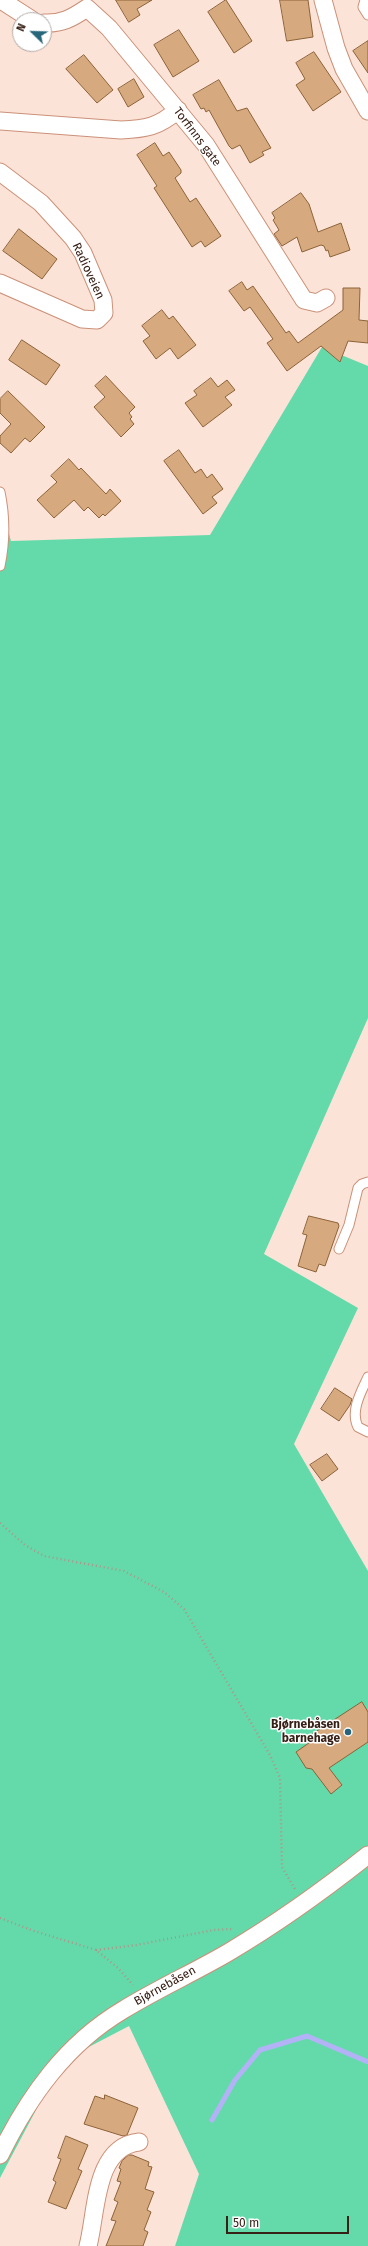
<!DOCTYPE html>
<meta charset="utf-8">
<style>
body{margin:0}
#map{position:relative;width:368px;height:2246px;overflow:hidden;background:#fce3d8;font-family:"Fira Sans",sans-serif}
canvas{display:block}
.north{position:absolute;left:12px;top:12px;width:40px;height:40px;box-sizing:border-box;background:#fff;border:1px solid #afa6a2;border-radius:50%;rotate:293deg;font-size:11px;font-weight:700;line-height:16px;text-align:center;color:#372016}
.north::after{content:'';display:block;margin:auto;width:14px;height:18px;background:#26657a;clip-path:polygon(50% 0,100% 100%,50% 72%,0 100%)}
.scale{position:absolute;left:226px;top:2216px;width:123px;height:18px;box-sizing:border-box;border:2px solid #372016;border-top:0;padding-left:5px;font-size:12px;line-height:14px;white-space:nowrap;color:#372016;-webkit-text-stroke:3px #fff;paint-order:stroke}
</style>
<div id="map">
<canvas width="368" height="2246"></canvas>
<div class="north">N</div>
<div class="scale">50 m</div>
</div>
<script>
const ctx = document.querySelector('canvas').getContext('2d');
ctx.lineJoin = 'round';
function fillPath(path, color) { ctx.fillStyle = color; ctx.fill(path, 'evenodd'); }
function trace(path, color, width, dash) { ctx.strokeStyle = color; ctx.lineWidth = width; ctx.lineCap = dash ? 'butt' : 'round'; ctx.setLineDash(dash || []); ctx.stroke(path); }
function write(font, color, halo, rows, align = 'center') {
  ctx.font = font + ' "Fira Sans",sans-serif'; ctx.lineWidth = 3; ctx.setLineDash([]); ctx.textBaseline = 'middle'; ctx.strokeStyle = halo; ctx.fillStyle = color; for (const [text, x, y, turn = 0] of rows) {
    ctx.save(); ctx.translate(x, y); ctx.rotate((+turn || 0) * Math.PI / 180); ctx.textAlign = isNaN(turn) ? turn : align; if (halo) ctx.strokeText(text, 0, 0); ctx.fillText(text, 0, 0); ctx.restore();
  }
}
const green = new Path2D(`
 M 322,347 L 368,366 L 368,1018 L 264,1254 L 358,1308 L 294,1444 L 368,1571 L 368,2246 L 175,2246 L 199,2174 L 129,2026 L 62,2061 L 0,2178 L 0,501 L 11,541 L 210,535 Z`);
const stream = new Path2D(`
 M 212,2120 L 235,2080 L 260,2050 L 307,2036 L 368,2062`);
const building = new Path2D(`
 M 116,0 L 152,0 L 137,9 L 140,15 L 129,22 Z
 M 226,0 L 252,41 L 234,53 L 208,12 Z
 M 280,0 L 308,0 L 313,37 L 287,41 Z
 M 179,30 L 199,61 L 173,77 L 154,45 Z
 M 368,41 L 368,73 L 353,51 Z
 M 314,52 L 341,92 L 313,111 L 296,85 L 305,79 L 296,63 Z
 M 84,55 L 113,90 L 97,103 L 66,69 Z
 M 134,79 L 144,97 L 128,107 L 118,89 Z
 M 219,80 L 237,111 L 247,108 L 271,148 L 262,152 L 264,155 L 250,163 L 240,145 L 232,149 L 229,146 L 209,110 L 206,112 L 204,108 L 201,109 L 193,95 Z
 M 155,143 L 163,156 L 169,152 L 181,170 L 181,173 L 175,178 L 190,202 L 196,198 L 221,236 L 205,247 L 201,241 L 192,247 L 154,188 L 157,186 L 137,155 Z
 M 301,193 L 309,204 L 318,232 L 341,223 L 350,250 L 330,257 L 328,250 L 326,251 L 324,246 L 321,245 L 302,252 L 297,237 L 282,246 L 274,234 L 279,230 L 273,220 L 275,218 L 272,213 Z
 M 19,229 L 57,259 L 42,279 L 3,251 Z
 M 242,282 L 247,290 L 253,286 L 286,333 L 289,331 L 298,343 L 343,310 L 343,288 L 360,288 L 359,320 L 368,321 L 368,343 L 348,341 L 340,362 L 321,346 L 287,371 L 267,343 L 273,339 L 250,307 L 244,311 L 229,291 Z
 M 162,310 L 169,319 L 173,316 L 196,345 L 178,359 L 170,348 L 156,359 L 143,341 L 150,336 L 142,326 Z
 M 22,340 L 60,365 L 46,385 L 9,360 Z
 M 106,376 L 135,407 L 129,413 L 132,417 L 130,419 L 134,424 L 121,437 L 94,407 L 105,397 L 95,386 Z
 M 211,378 L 218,387 L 227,380 L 235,390 L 225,397 L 232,405 L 203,427 L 185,403 L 197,395 L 194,391 Z
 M 8,391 L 45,427 L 30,442 L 25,438 L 11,453 L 0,443 L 0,436 L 11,424 L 0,413 L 0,399 Z
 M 179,450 L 195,473 L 201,469 L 207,478 L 212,474 L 223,489 L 212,497 L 217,503 L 203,514 L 164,461 Z
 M 69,459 L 79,470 L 81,468 L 106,494 L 110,489 L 121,501 L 105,516 L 103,514 L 99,518 L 88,507 L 84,511 L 74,500 L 54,518 L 37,500 L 57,482 L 51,476 Z
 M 309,1216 L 338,1223 L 339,1226 L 325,1266 L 319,1264 L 316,1272 L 298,1266 L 307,1235 L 303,1234 Z
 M 335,1388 L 352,1399 L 350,1405 L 339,1421 L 321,1409 Z
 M 327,1454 L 338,1469 L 322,1481 L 310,1465 Z
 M 362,1702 L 368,1712 L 368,1742 L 329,1768 L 342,1785 L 331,1794 L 312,1769 L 306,1768 L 296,1752 L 316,1738 L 313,1734 Z
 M 105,2095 L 138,2108 L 127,2135 L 123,2136 L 84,2124 L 95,2096 L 104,2099 Z
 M 66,2136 L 88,2145 L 78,2169 L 82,2171 L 66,2209 L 48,2202 L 56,2182 L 53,2180 L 61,2159 L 58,2158 Z
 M 129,2155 L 132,2155 L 149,2162 L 148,2166 L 152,2167 L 145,2189 L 154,2192 L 147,2210 L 151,2212 L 144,2230 L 148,2232 L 143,2246 L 106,2246 L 116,2221 L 111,2220 L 118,2202 L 114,2200 L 121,2182 L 117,2181 L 121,2169 L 119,2168 L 122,2161 Z`);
const path = new Path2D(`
 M 0,1523 L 25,1545 L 44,1556 L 124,1571 L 164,1592 L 184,1609 L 270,1755 L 280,1778 L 282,1867 L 295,1889
 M 0,1918 L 34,1931 L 96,1950 L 118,1968 L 133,1985
 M 96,1950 L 136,1945 L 214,1930 L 233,1929`);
const lane = new Path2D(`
 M 365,0 L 363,7 L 368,15
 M 0,492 C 5,516 5,542 0,566
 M 339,1249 L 349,1225 L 358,1188 L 362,1184 L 368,1182
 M 368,1377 C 361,1392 350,1411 358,1427 L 368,1432`);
const street = new Path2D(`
 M 1,0 L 32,20
 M 323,0 L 336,48 L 344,69 L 368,111
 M 44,23 C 62,24 72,18 87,8 L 109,28 L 206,145 L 304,300 L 317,303 L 326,298
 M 0,121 L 121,130 C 146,129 158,127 178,110
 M 0,172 L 41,203 L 73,238 L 83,253 L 103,300 L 104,313 L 97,320 L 82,319 L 0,283
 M 0,2155 C 29,2096 66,2044 123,2010 C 157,1989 195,1972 229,1952 C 278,1923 324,1890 368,1855
 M 88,2246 C 97,2212 94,2147 139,2142`);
const markers = [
 [348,1732,4,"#26657a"]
];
const streetNames = [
 ["Torfinns gate",197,137,53],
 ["Radioveien",88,271,65],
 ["Bjørnebåsen",165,1986,-29]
];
const poiNames = [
 ["Bjørnebåsen",340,1725],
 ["barnehage",340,1739]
];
fillPath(green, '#64daab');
trace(stream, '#b3b2f7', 5);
fillPath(building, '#d7a97e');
trace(building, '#8c6238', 1);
trace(lane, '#cb9178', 11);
trace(street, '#cb9178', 19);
trace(path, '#ae968b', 2.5, [1, 3]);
trace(lane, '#fff', 9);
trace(street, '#fff', 17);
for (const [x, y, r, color] of markers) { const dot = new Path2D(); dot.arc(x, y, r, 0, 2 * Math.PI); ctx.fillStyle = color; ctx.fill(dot); trace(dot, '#fff', 1.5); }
write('12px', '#372016', '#fff', streetNames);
write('bold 12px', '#372016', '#fff', poiNames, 'right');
</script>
